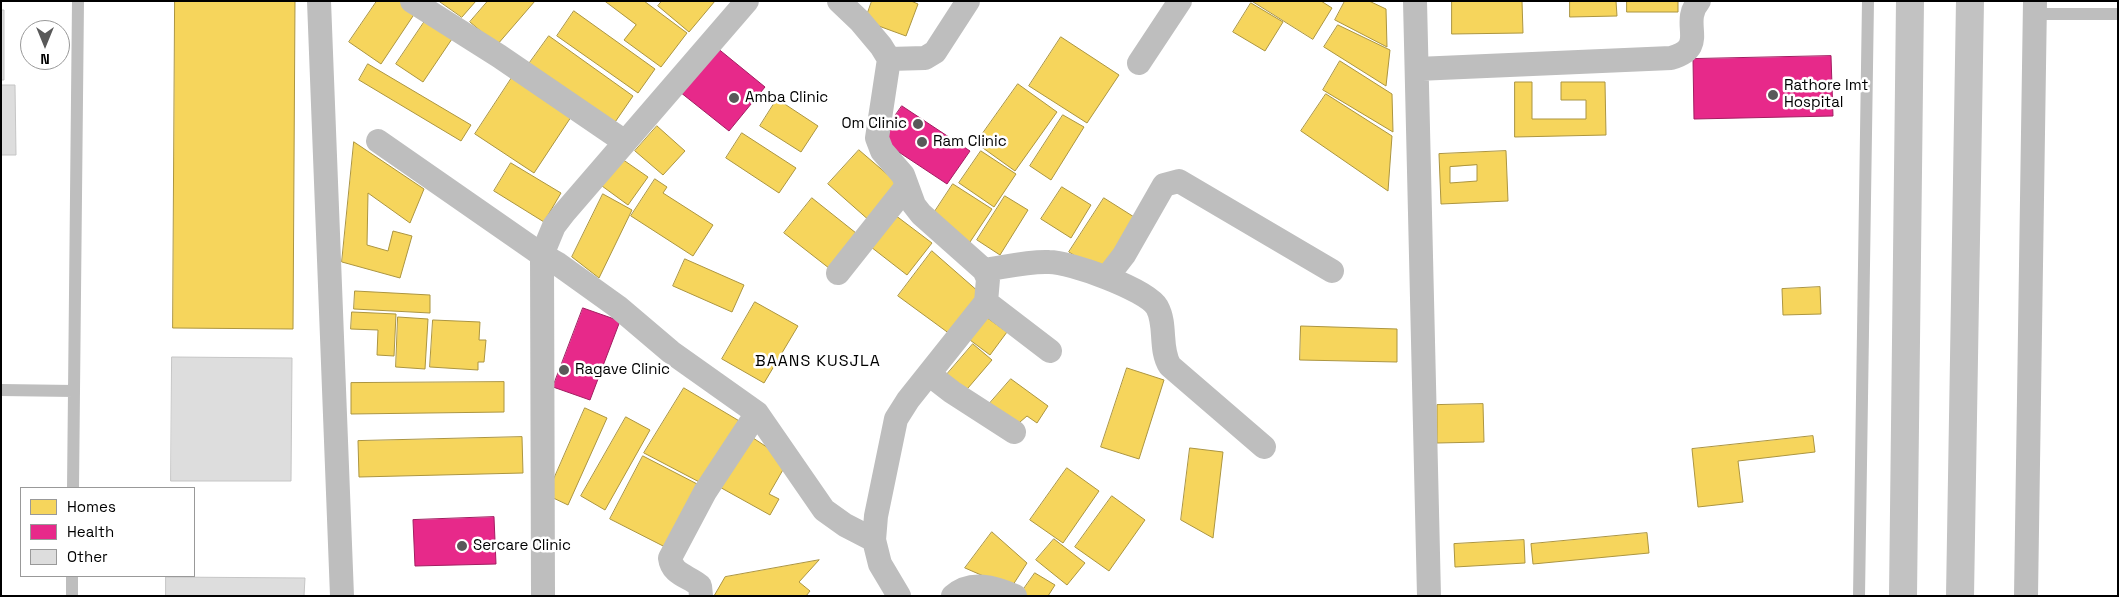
<!DOCTYPE html>
<style>
body{margin:0}
#map{position:relative;width:2119px;height:597px;overflow:hidden;background:#fff;font-family:"Space Grotesk",sans-serif}
canvas{display:block}
.frame{position:absolute;inset:0;border:2px solid #000;pointer-events:none}
.legend{position:absolute;left:20px;top:487px;width:175px;height:90px;box-sizing:border-box;background:#fff;border:1px solid #999;margin:0;padding:6px 9px;list-style:none;font-size:15px;color:#000}
.legend li{display:flex;align-items:center;gap:10px;height:25px}
.legend b{width:25px;border:1px solid #999}
.north{position:absolute;left:20px;top:20px;width:50px;height:50px;box-sizing:border-box;background:#fff;border:1px solid #999;border-radius:50%;rotate:180deg;font-size:14px;font-weight:700;line-height:20px;text-align:center;color:#000}
.north::after{content:'';display:block;margin:auto;width:18px;height:22px;background:#595959;clip-path:polygon(50% 0,100% 100%,50% 72%,0 100%)}
</style>
<div id="map">
<canvas width="2119" height="597"></canvas>
<div class="frame"></div>
<ul class="legend">
<li><b style="height:14px;background:#f6d55c"></b>Homes</li>
<li><b style="height:14px;background:#e7298a"></b>Health</li>
<li><b style="height:14px;background:#ddd"></b>Other</li>
</ul>
<div class="north">N</div>
</div>
<script>
const ctx = document.querySelector('canvas').getContext('2d');
ctx.lineJoin = 'round';
function fillPath(path, color) { ctx.fillStyle = color; ctx.fill(path, 'evenodd'); }
function trace(path, color, width, dash) { ctx.strokeStyle = color; ctx.lineWidth = width; ctx.lineCap = dash ? 'butt' : 'round'; ctx.setLineDash(dash || []); ctx.stroke(path); }
function write(font, color, halo, rows, align = 'center') {
  ctx.font = font + ' "Space Grotesk",sans-serif'; ctx.lineWidth = 5; ctx.setLineDash([]); ctx.textBaseline = 'middle'; ctx.strokeStyle = halo; ctx.fillStyle = color; for (const [text, x, y, turn = 0] of rows) {
    ctx.save(); ctx.translate(x, y); ctx.rotate((+turn || 0) * Math.PI / 180); ctx.textAlign = isNaN(turn) ? turn : align; if (halo) ctx.strokeText(text, 0, 0); ctx.fillText(text, 0, 0); ctx.restore();
  }
}
const homes = new Path2D(`
 M 175,1 L 295,1 L 293,329 L 173,328 Z
 M 377,1 L 404,1 L 417,10 L 381,64 L 349,42 Z
 M 439,1 L 476,1 L 462,17 Z
 M 488,1 L 535,1 L 497,45 L 470,22 Z
 M 605,1 L 644,1 L 687,33 L 661,67 L 624,40 L 636,25 Z
 M 662,1 L 715,1 L 689,32 L 658,6 Z
 M 872,1 L 911,1 L 918,4 L 906,36 L 865,21 Z
 M 1252,1 L 1321,1 L 1332,8 L 1313,39 Z
 M 1345,1 L 1369,1 L 1386,9 L 1387,47 L 1335,20 Z
 M 1452,1 L 1522,1 L 1523,33 L 1452,34 Z
 M 1570,1 L 1616,1 L 1617,16 L 1570,17 Z
 M 1627,1 L 1678,1 L 1678,12 L 1627,12 Z
 M 1251,3 L 1283,22 L 1265,51 L 1233,32 Z
 M 574,11 L 655,69 L 638,93 L 557,36 Z
 M 429,15 L 456,33 L 423,82 L 396,64 Z
 M 1338,25 L 1390,50 L 1386,86 L 1324,47 Z
 M 549,36 L 633,96 L 611,128 L 526,68 Z
 M 1061,37 L 1119,75 L 1087,123 L 1029,86 Z
 M 1340,61 L 1392,94 L 1393,132 L 1323,90 Z
 M 368,64 L 471,125 L 461,141 L 359,80 Z
 M 515,73 L 575,111 L 534,173 L 475,134 Z
 M 1515,82 L 1532,82 L 1532,119 L 1586,119 L 1586,100 L 1561,100 L 1561,82 L 1605,82 L 1606,135 L 1515,137 Z
 M 1018,84 L 1057,112 L 1015,171 L 976,143 Z
 M 1326,94 L 1392,136 L 1388,191 L 1301,131 Z
 M 777,99 L 818,126 L 801,152 L 760,126 Z
 M 1063,115 L 1084,127 L 1051,180 L 1030,166 Z
 M 657,126 L 685,151 L 663,175 L 635,151 Z
 M 742,133 L 796,168 L 779,193 L 726,158 Z
 M 354,142 L 424,189 L 410,223 L 368,193 L 367,245 L 388,251 L 393,231 L 412,236 L 400,278 L 342,262 Z
 M 859,150 L 902,187 L 871,222 L 828,184 Z
 M 981,151 L 1016,174 L 994,207 L 959,183 Z
 M 1506,151 L 1508,201 L 1441,204 L 1439,154 ZM 1477,165 L 1477,181 L 1450,183 L 1450,167 Z
 M 622,159 L 648,177 L 628,205 L 602,186 Z
 M 511,163 L 561,193 L 544,222 L 494,191 Z
 M 655,179 L 667,187 L 663,193 L 713,225 L 693,256 L 631,216 Z
 M 953,184 L 992,209 L 968,245 L 930,219 Z
 M 1062,187 L 1091,205 L 1071,238 L 1041,219 Z
 M 603,194 L 632,210 L 599,278 L 572,257 Z
 M 1005,196 L 1028,210 L 1000,255 L 977,240 Z
 M 812,198 L 861,237 L 834,272 L 784,233 Z
 M 1104,198 L 1142,222 L 1103,274 L 1069,252 Z
 M 895,215 L 932,243 L 907,275 L 871,247 Z
 M 932,251 L 980,293 L 954,337 L 898,296 Z
 M 685,259 L 744,285 L 732,312 L 673,286 Z
 M 1820,287 L 1821,314 L 1783,315 L 1782,289 Z
 M 355,291 L 430,295 L 430,313 L 354,309 Z
 M 755,302 L 798,326 L 764,383 L 722,359 Z
 M 352,312 L 396,314 L 394,356 L 377,355 L 378,330 L 351,329 Z
 M 398,317 L 428,319 L 425,369 L 396,367 Z
 M 986,317 L 1007,332 L 990,355 L 970,340 Z
 M 433,320 L 480,322 L 479,340 L 486,340 L 484,362 L 478,362 L 478,370 L 430,367 Z
 M 1301,326 L 1397,329 L 1397,362 L 1300,360 Z
 M 973,344 L 992,360 L 962,395 L 943,379 Z
 M 1127,368 L 1164,380 L 1139,459 L 1101,447 Z
 M 1011,379 L 1048,406 L 1037,423 L 1027,416 L 1013,428 L 984,410 Z
 M 504,382 L 504,412 L 351,414 L 351,383 Z
 M 684,388 L 741,422 L 705,485 L 644,453 Z
 M 1483,404 L 1484,442 L 1437,443 L 1437,405 Z
 M 585,408 L 607,418 L 568,505 L 547,495 Z
 M 626,417 L 650,430 L 605,510 L 581,496 Z
 M 744,432 L 788,461 L 769,494 L 779,499 L 770,515 L 716,485 Z
 M 1813,436 L 1815,452 L 1738,461 L 1743,502 L 1698,507 L 1692,449 Z
 M 522,437 L 523,473 L 359,477 L 358,441 Z
 M 1190,448 L 1223,452 L 1213,538 L 1181,520 Z
 M 643,456 L 701,486 L 669,549 L 610,519 Z
 M 1067,468 L 1099,491 L 1063,543 L 1030,520 Z
 M 1112,496 L 1145,520 L 1109,571 L 1075,547 Z
 M 992,532 L 1027,563 L 1011,588 L 965,568 Z
 M 1647,533 L 1649,553 L 1533,564 L 1531,544 Z
 M 1054,539 L 1085,563 L 1067,585 L 1036,560 Z
 M 1524,540 L 1525,563 L 1455,567 L 1454,544 Z
 M 819,560 L 799,582 L 810,591 L 806,596 L 714,596 L 725,577 Z
 M 1035,573 L 1055,585 L 1048,596 L 1025,596 L 1021,593 Z`);
const health = new Path2D(`
 M 716,47 L 765,87 L 729,131 L 680,92 Z
 M 1831,56 L 1833,116 L 1694,119 L 1693,59 Z
 M 902,106 L 970,151 L 947,184 L 879,139 Z
 M 583,308 L 620,321 L 590,400 L 553,387 Z
 M 494,517 L 496,564 L 415,566 L 413,520 Z`);
const building = new Path2D(`
 M 1,10 L 4,10 L 4,80 L 1,80 Z
 M 1,85 L 15,85 L 16,155 L 1,155 Z
 M 172,357 L 292,358 L 291,481 L 171,481 Z
 M 166,577 L 305,578 L 304,596 L 166,596 Z`);
const lane = new Path2D(`
 M 2035,14 L 2118,14
 M 1,390 L 74,391
 M 73,488 L 78,1
 M 72,596 L 72,576
 M 1859,596 L 1868,1`);
const street = new Path2D(`
 M 319,1 L 342,596
 M 412,1 L 499,56 L 625,142
 M 839,1 L 860,21 L 881,46 L 889,59 L 877,138 L 882,151 L 903,175 L 914,205 L 921,214 L 984,270 L 988,279 L 986,302 L 908,400 L 896,419 L 876,516 L 874,540 L 880,564 L 899,596
 M 1415,1 L 1429,596
 M 889,59 L 925,58 L 935,52 L 968,1
 M 1139,63 L 1180,1
 M 1417,69 L 1671,58 C 1710,47 1679,24 1699,1
 M 378,141 L 542,255 L 558,264 L 618,307 L 671,352 L 757,413 L 824,510 L 845,525 L 874,540
 M 984,270 C 1005,267 1028,261 1049,262 C 1070,262 1146,289 1157,307 C 1167,325 1159,349 1170,366 L 1264,447
 M 838,273 L 907,186
 M 1107,277 L 1124,255 L 1164,185 L 1179,181 L 1332,271
 M 986,302 L 1050,351
 M 930,375 L 952,392 L 1014,432
 M 543,596 L 542,255 L 554,226 L 564,213 L 747,1
 M 701,596 L 700,586 C 689,576 672,575 670,558 L 705,492 L 757,413
 M 953,596 C 971,580 994,587 1015,596
 M 2026,596 L 2035,1`);
const secondary = new Path2D(`
 M 1903,596 L 1910,1
 M 1960,596 L 1970,1`);
const markers = [
 [1773,95,6,"#595959"],
 [734,98,6,"#595959"],
 [918,124,6,"#595959"],
 [922,142,6,"#595959"],
 [564,370,6,"#595959"],
 [462,546,6,"#595959"]
];
const poiNames = [
 ["Rathore Imt",1784,86],
 ["Hospital",1784,103],
 ["Amba Clinic",745,98],
 ["Om Clinic",907,124,"right"],
 ["Ram Clinic",933,142],
 ["Ragave Clinic",575,370],
 ["Sercare Clinic",473,546]
];
const neighbourhoodNames = [
 ["BAANS KUSJLA",818,362]
];
fillPath(homes, '#f6d55c');
trace(homes, '#ac9540', 1);
fillPath(health, '#e7298a');
trace(health, '#a21d61', 1);
fillPath(building, '#ddd');
trace(building, '#c5c5c5', 1);
trace(lane, '#bebebe', 12);
trace(street, '#bebebe', 24);
trace(secondary, '#c2c2c2', 28);
for (const [x, y, r, color] of markers) { const dot = new Path2D(); dot.arc(x, y, r, 0, 2 * Math.PI); ctx.fillStyle = color; ctx.fill(dot); trace(dot, '#fff', 2); }
write('15px', '#000', '#fff', poiNames, 'left');
ctx.letterSpacing = '1px';
write('16px', '#000', '#fff', neighbourhoodNames);
ctx.letterSpacing = '0px';
</script>
